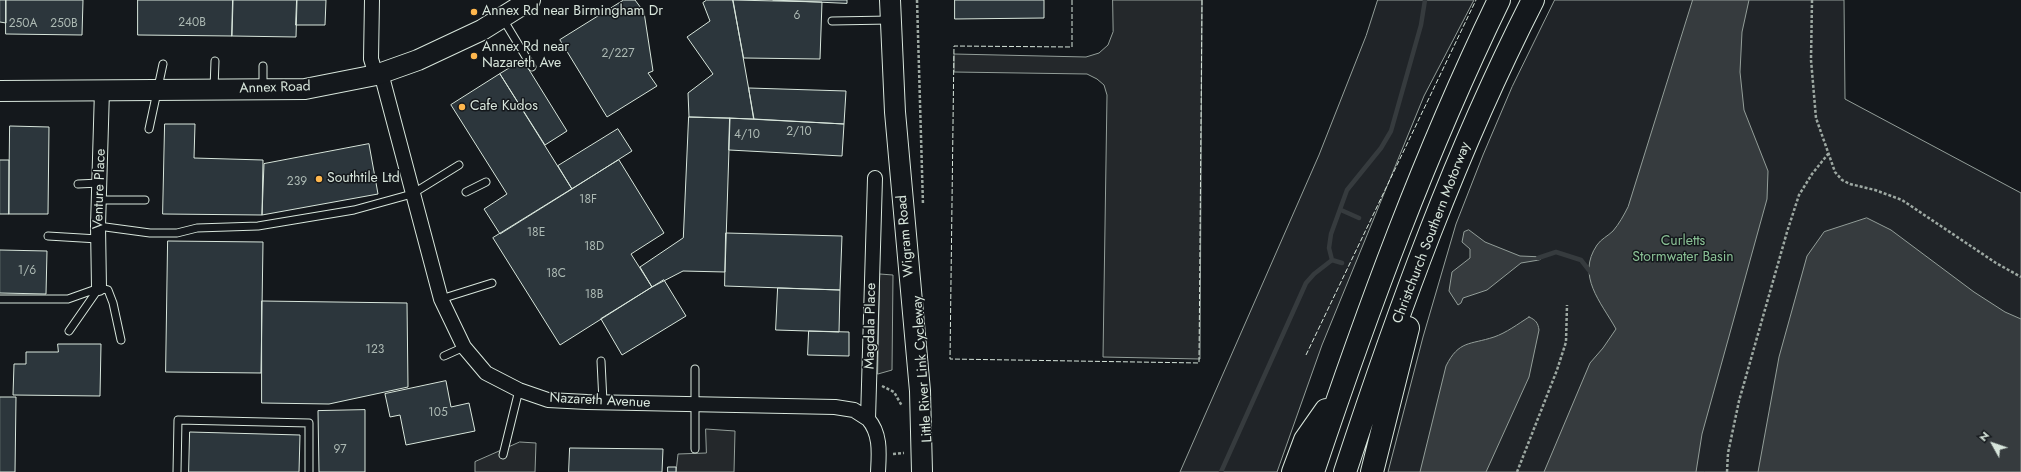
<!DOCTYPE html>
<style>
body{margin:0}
#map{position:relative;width:2021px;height:472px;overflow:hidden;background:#14181c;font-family:Jost,sans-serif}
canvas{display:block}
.north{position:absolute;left:1973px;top:424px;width:40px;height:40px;-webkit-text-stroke:3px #14181c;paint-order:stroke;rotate:310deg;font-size:11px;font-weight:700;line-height:16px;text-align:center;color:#d8e6dc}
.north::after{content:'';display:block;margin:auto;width:14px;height:18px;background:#d8e6dc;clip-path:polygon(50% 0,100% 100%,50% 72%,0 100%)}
</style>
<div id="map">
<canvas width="2021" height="472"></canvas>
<div class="north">N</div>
</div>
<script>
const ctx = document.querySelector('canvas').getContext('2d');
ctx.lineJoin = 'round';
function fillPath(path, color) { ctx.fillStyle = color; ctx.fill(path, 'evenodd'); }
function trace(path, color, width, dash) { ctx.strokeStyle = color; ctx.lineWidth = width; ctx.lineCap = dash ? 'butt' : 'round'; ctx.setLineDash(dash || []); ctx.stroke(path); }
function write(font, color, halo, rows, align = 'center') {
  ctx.font = font + ' Jost,sans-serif'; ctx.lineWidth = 3; ctx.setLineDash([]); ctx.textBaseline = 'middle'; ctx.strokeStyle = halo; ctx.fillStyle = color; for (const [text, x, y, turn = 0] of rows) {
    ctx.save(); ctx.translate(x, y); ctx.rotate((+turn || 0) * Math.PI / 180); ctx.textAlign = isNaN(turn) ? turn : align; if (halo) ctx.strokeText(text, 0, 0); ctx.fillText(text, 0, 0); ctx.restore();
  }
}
const green = new Path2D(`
 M 1378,0 L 1474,0 L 1424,96 L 1322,345 L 1277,472 L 1180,472 L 1319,155 L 1366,36 Z
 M 1555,0 L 1844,0 L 1845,99 L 2021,193 L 2021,472 L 1388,472 L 1423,337 L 1456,224 L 1483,155 L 1512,87 Z`);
const parking = new Path2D(`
 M 1113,0 L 1202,0 L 1200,359 L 1103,357 L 1107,95 L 1104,85 L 1097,79 L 1087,74 L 954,72 L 954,54 L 1086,57 L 1099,53 L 1108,45 L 1113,32 Z
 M 880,274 L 893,275 L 892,370 L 878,374 Z
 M 706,429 L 735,431 L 734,472 L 676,472 L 678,454 L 706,453 Z
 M 520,442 L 536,443 L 535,472 L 475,472 L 475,462 Z`);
const water = new Path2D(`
 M 1693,0 L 1749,0 L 1742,32 L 1740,72 L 1744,110 L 1768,171 L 1767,199 L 1702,434 L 1696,472 L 1544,472 L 1590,363 L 1603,348 L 1616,329 C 1601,302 1576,276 1597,245 C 1601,239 1608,236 1613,231 C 1619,224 1624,215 1628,207 Z
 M 1867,218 L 1891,230 L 1974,292 L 2005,312 L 2021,319 L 2021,472 L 1758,472 L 1779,357 L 1807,256 L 1824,232 Z
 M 1469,230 L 1485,242 L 1520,256 L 1544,257 L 1539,260 L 1521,263 L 1487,290 L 1463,298 L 1461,303 L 1458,305 L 1449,291 L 1452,272 L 1470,258 L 1470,249 L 1462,242 L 1464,232 Z
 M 1529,317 C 1536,320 1538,323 1539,330 L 1529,377 L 1486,472 L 1420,472 L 1446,366 C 1459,340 1470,345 1494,337 C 1506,333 1518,324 1529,317 Z`);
const stream = new Path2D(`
 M 1341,210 L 1359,218
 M 1538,258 L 1556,252 L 1581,260 L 1592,274
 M 1332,260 L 1329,248 L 1331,234 L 1347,190 L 1381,148 L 1391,131 L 1421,25 L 1425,0
 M 1332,260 L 1342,263
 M 1221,472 L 1306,283 L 1314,274 L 1332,260`);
const building = new Path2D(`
 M 0,0 L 6,0 L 6,23 L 0,22 Z
 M 6,0 L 83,0 L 82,35 L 6,34 Z
 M 138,0 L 233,0 L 232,36 L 138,35 Z
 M 233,0 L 297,0 L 296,37 L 232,36 Z
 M 297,0 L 326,0 L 325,25 L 296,25 Z
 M 624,0 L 635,0 L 644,12 L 653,71 L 648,73 L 657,86 L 607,117 L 560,40 Z
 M 707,0 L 733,0 L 754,119 L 689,117 L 688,93 L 713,74 L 687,37 L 710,21 L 703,3 Z
 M 733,0 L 822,2 L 820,59 L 744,58 Z
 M 773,0 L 847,0 L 847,3 Z
 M 955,0 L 1044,0 L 1044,18 L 955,19 Z
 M 523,60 L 567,131 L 545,145 L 500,74 Z
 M 500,74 L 572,189 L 500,234 L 484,209 L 507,194 L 451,105 Z
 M 749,88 L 846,91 L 844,124 L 754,119 Z
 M 689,117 L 730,118 L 725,272 L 683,271 L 652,287 L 640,267 L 683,238 Z
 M 730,118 L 844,124 L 842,156 L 729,150 Z
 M 165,124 L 195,124 L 194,158 L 263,160 L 262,215 L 163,214 Z
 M 10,126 L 49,127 L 48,214 L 9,214 Z
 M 618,129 L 632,151 L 572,189 L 558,166 Z
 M 369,144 L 378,194 L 262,215 L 264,164 Z
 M 0,160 L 9,160 L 9,214 L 0,214 Z
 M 619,160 L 664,233 L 631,254 L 652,287 L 560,345 L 493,238 Z
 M 726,233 L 842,236 L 840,290 L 725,286 Z
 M 168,241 L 263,242 L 261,373 L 166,372 Z
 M 0,250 L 47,251 L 46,294 L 0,293 Z
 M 664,280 L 686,316 L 622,355 L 601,319 Z
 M 778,288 L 840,290 L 839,332 L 776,330 Z
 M 262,301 L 407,303 L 408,387 L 329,404 L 262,403 Z
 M 809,331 L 849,332 L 849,356 L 808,355 Z
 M 58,344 L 101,344 L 100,396 L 13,395 L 14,364 L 26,364 L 26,352 L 58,352 Z
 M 446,381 L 451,407 L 469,403 L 475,431 L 406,445 L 400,415 L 390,417 L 385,394 Z
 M 0,397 L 16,397 L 15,472 L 0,472 Z
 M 365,410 L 365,472 L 319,472 L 318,411 Z
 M 190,432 L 300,435 L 299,472 L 189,472 Z
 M 570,448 L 663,449 L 662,472 L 569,472 Z
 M 668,467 L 676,467 L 676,472 L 668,472 Z`);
const path = new Path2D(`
 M 917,0 L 923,205
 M 1812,0 L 1811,60 L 1816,118 L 1835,172 L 1842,180 L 1850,184 L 1875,190 L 1902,200 L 1996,263 L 2021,277
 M 882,386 L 894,392 L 902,406
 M 893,454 L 904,453
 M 1517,472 L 1557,370 L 1566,342 L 1567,305
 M 1727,472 L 1728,453 L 1739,401 L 1787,232 L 1799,195 L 1812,174 L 1828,154`);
const lane = new Path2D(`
 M 503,19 L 532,67
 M 832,21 L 890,20
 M 214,89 L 215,61
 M 263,89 L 263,66
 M 149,129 L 163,64
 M 78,184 L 100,183
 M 466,192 L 486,182
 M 100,200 L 145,200
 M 98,226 L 150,233 L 177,233 L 197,228 L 258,226 L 354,210 L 412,194 L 459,165
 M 48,236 L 98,239
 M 0,299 L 68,299 L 99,288
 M 441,299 L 492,283
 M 69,331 L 99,288 L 108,290 L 113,303 L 121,340
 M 444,356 L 464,347
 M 601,361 L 603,402
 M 695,369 L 695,449
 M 503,455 L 519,390
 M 177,472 L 178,420 L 309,423 L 309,472`);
const street = new Path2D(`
 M 372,0 L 371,59 L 376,75
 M 381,73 L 441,299 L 464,347 L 486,373 L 519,390 L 548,400 L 587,402 L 835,407 L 854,410 L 868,419
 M 875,178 L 868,419 C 881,434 879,453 878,472
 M 99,288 L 98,226 L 102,90`);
const secondary = new Path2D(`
 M 890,0 L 895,112 L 920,391 L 922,472
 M 0,91 L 305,89 L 376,75 L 418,60 L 482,30 L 530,0`);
const highway = new Path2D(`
 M 1293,472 L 1305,440 L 1326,410
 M 1313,472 C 1367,311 1425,153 1499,0
 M 1345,472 C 1398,311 1456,151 1533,0
 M 1372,472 L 1408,328`);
const fence = new Path2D(`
 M 1072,0 L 1072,47 L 954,46 L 950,359 L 1199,363 L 1202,0
 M 1306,355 L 1476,0`);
const markers = [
 [474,12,4,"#ffb74d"],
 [474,56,4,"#ffb74d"],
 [462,107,4,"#ffb74d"],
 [319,179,4,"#ffb74d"]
];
const numberNames = [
 ["6",797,16],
 ["240B",192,23],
 ["250A",23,24],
 ["250B",64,24],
 ["2/227",618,54],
 ["2/10",799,132],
 ["4/10",747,135],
 ["239",297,182],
 ["18F",588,200],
 ["18E",536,233],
 ["18D",594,247],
 ["1/6",27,271],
 ["18C",556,274],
 ["18B",594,295],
 ["123",375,350],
 ["105",438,413],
 ["97",340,450]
];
const poiNames = [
 ["Annex Rd near Birmingham Dr",482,12],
 ["Annex Rd near",482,48],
 ["Nazareth Ave",482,64],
 ["Cafe Kudos",470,107],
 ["Southtile Ltd",327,179]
];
const streetNames = [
 ["Annex Road",275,88,-2],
 ["Venture Place",100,189,-88],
 ["Christchurch Southern Motorway",1432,233,-69],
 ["Wigram Road",906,236,-95],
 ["Magdala Place",871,326,-89],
 ["Little River Link Cycleway",923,369,-94],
 ["Nazareth Avenue",600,401,3]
];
const parkNames = [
 ["Curletts",1683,242],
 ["Stormwater Basin",1683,258]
];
fillPath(green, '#202428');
trace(green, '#939e99', 1);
fillPath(parking, '#24282b');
trace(parking, '#939e99', 1);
fillPath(water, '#363b3e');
trace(water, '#939e99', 1);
trace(stream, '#363b3e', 4.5);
fillPath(building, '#2c363c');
trace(building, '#d8e6dc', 1);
trace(lane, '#d8e6dc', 9);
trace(street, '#d8e6dc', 16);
trace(secondary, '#d8e6dc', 22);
trace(highway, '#d8e6dc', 24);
trace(path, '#9da8a2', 2.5, [3, 2]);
trace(lane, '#14181c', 7);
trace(street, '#14181c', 14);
trace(secondary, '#14181c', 20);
trace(highway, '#14181c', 22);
trace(fence, '#d8e6dc', 1, [5, 2]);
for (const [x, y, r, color] of markers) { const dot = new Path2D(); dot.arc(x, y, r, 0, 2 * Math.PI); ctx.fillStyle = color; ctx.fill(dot); trace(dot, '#14181c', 1.5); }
write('12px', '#adbab4', null, numberNames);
write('14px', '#d8e6dc', '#14181c', poiNames, 'left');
write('14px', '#d8e6dc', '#14181c', streetNames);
write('14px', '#8ac095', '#14181c', parkNames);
</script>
